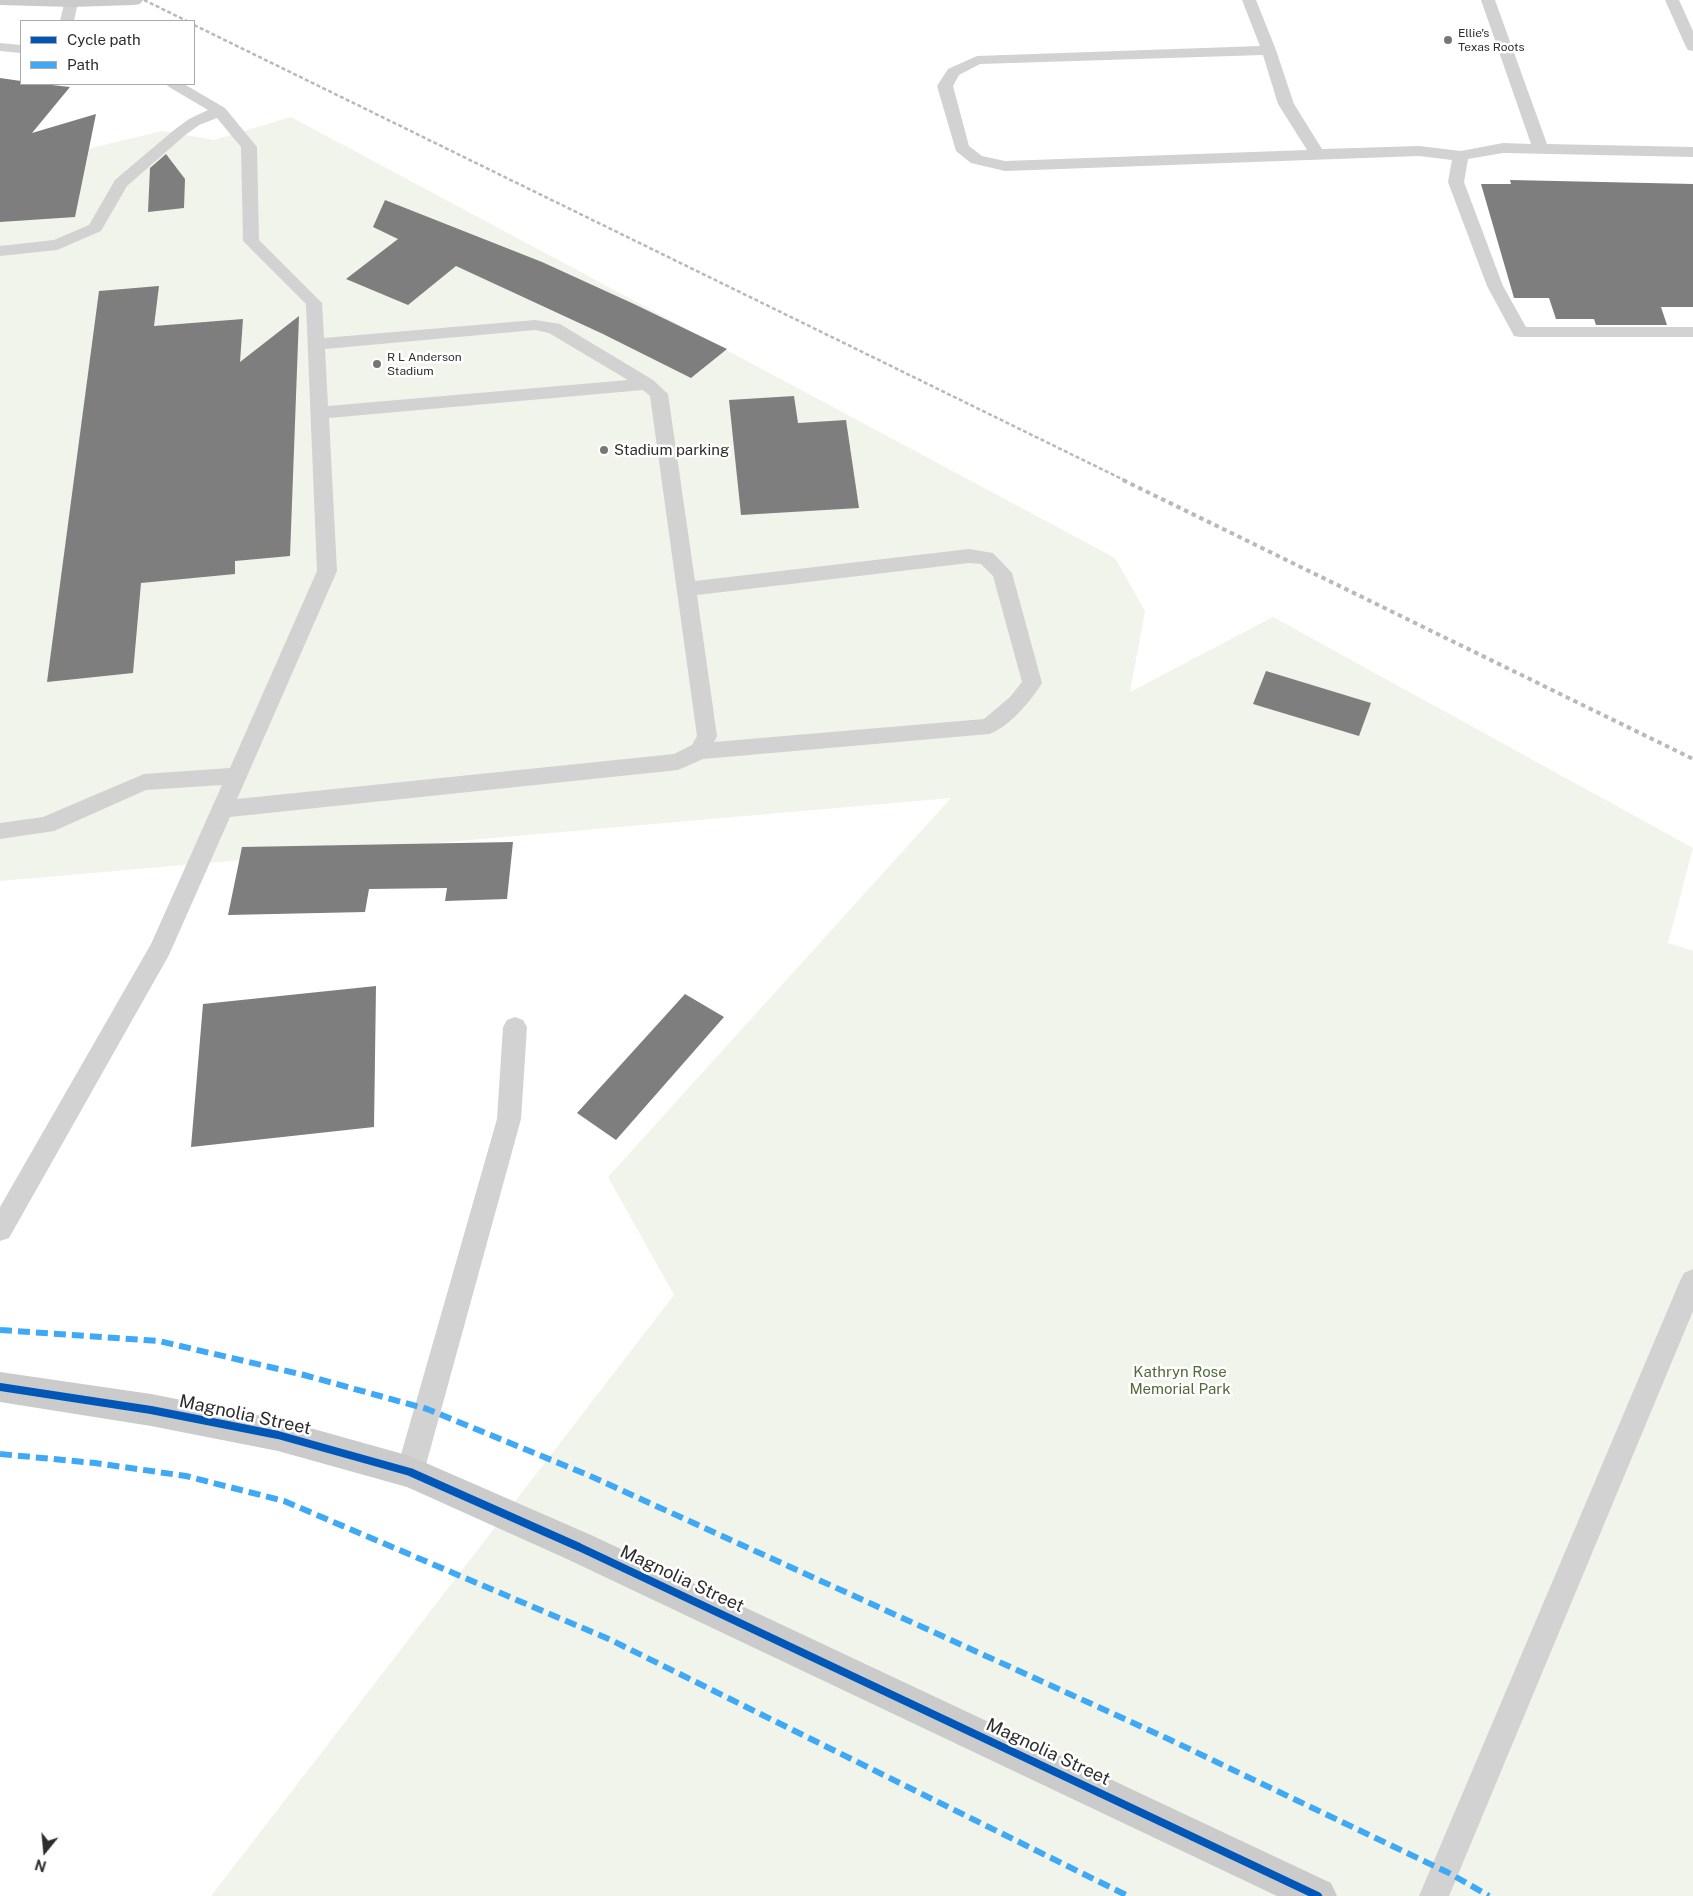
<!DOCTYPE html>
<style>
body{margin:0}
#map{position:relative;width:1693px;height:1896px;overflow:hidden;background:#fff;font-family:"Public Sans",sans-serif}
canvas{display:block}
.legend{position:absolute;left:20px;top:20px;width:175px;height:65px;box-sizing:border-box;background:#fff;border:1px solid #ababab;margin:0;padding:6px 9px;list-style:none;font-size:15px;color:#2d2d2d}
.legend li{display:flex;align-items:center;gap:10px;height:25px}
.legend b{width:25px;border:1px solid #ababab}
.north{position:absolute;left:20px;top:1826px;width:50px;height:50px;-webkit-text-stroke:4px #fff;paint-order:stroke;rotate:197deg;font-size:14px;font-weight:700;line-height:20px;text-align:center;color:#2d2d2d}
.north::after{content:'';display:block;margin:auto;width:18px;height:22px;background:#2d2d2d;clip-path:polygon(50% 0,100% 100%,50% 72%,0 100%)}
</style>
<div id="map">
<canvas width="1693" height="1896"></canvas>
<ul class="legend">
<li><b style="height:6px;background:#0057b8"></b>Cycle path</li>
<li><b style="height:6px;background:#3fa9f5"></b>Path</li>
</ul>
<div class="north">N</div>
</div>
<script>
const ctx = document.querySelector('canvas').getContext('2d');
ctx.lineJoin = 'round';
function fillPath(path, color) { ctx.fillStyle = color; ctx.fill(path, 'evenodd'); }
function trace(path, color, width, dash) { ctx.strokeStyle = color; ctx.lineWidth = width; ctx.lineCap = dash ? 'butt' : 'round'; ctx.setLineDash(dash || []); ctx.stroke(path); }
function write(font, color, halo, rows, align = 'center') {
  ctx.font = font + ' "Public Sans",sans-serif'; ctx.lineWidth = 5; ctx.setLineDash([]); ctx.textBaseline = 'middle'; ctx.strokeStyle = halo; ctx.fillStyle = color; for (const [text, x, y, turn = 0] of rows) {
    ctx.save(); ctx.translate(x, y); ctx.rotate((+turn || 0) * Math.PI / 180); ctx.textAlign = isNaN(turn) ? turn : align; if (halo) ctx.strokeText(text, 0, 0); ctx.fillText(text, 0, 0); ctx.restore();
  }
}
const green = new Path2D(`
 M 291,117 L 1115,558 L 1145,611 L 1130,692 L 1273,617 L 1693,848 L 1668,943 L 1693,951 L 1693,1896 L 211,1896 L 674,1295 L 608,1177 L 951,798 L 0,881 L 0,170 L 162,131 L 214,140 Z`);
const building = new Path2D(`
 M 0,78 L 21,81 L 21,84 L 43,84 L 70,87 L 32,133 L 96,114 L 75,217 L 0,222 Z
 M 166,154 L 185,179 L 184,208 L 148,212 L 150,168 Z
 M 1510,180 L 1693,184 L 1693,307 L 1661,307 L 1667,325 L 1596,325 L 1594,319 L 1556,319 L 1549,298 L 1514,298 L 1481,184 L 1511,184 Z
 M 385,200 L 542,262 L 634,304 L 727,349 L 691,378 L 603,334 L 456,266 L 408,305 L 346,279 L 398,239 L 373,227 Z
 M 159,286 L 154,326 L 243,319 L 240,362 L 299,316 L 290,556 L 235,561 L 235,574 L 141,583 L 133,673 L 47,682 L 99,291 Z
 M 794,396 L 798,423 L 846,420 L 859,508 L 741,515 L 729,400 Z
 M 1266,671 L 1371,703 L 1359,736 L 1253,704 Z
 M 513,842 L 507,899 L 445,901 L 447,888 L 369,889 L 365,912 L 228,915 L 242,847 Z
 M 376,986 L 374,1127 L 191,1147 L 203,1004 Z
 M 685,994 L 724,1017 L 616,1140 L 577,1113 Z`);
const lane = new Path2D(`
 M 65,0 L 77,0 L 78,2 L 74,21 L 60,21 Z
 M 1242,0 L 1256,0 L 1276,50 L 1294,104 L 1322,149 L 1419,146 L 1461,151 L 1503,143 L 1531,144 L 1481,0 L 1495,0 L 1547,144 L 1693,147 L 1693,157 L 1503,153 L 1468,159 L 1464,182 L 1503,286 L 1526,327 L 1693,327 L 1693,337 L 1520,337 L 1514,336 L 1487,286 L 1448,182 L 1452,160 L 1419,156 L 1005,171 L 971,163 L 956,151 L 937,86 L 948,69 L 977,56 L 1260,46 ZM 1263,55 L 1278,104 L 1307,150 L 1005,161 L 982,156 L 969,146 L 953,86 L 959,75 L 980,64 Z
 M 1665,0 L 1679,0 L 1693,31 L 1693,51 L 1688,50 L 1686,47 Z
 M 0,43 L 21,45 L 21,53 L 0,51 Z
 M 166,84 L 184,84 L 225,108 L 257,147 L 259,240 L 322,303 L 324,338 L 535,320 L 560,324 L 653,380 L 668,394 L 695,581 L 969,549 L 993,553 L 1012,573 L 1042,683 C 1032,700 1008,728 989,734 L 703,759 L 678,770 L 230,817 L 169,955 L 9,1238 L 0,1241 L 0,1207 L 151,944 L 222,785 L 146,790 L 54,831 L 0,839 L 0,823 L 43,817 L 144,774 L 230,768 L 317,571 L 306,304 L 243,241 L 241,147 L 217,118 L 199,125 L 184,136 L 127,186 L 101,231 L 57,250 L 0,256 L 0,246 L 54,240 L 89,225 L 115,180 L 174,130 L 189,119 L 208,110 L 169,87 ZM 535,330 L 549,333 L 628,380 L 328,406 L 325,349 ZM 643,390 L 650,396 L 697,736 L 692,745 L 674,754 L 237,799 L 337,571 L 329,418 ZM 969,563 L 981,564 L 993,576 L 1022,682 L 1010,697 L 984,719 L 714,742 L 717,736 L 697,595 Z
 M 515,1017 L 523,1020 L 527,1027 L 521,1119 L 424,1472 L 420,1481 L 410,1485 L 400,1481 L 396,1472 L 497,1119 L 503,1027 L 507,1020 Z
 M 1693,1269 L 1693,1311 L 1449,1896 L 1419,1896 L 1680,1281 L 1684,1273 Z`);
const secondary = new Path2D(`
 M 0,0 L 143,0 L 140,4 L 134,5 L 71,7 L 0,5 Z
 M 0,1372 L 151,1394 L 278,1419 L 410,1456 L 591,1535 L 1331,1883 L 1337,1896 L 1277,1896 L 567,1559 L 407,1487 L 278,1451 L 151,1426 L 0,1402 Z`);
const railFar1 = new Path2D(`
 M 144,0 L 187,21
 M 194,25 L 1126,481`);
const rail = new Path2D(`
 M 1123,480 L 1693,759`);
const quiet = new Path2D(`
 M 0,1330 L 159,1341 L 304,1375 L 427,1409 L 588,1475 L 1162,1736 L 1449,1873 L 1489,1896
 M 0,1454 L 95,1463 L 186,1476 L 284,1501 L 611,1640 L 1128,1896`);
const cycleway = new Path2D(`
 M 0,1387 L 151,1410 L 278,1435 L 410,1472 L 579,1547 L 1318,1896`);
const markers = [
 [1448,40,5,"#767676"],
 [377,364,5,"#767676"],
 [604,450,5,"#767676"]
];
const farPoinames = [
 ["Ellie's",1458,33],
 ["Texas Roots",1458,47],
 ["R L Anderson",387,357],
 ["Stadium",387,371]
];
const poiNames = [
 ["Stadium parking",614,450]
];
const parkNames = [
 ["Kathryn Rose",1180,1372],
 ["Memorial Park",1180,1389]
];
const nearStreetnames = [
 ["Magnolia Street",245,1415,12],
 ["Magnolia Street",682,1579,25],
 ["Magnolia Street",1048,1752,25]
];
fillPath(green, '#f0f4ea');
fillPath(building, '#7e7e7e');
fillPath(lane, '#d2d2d2');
fillPath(secondary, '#cbcbcb');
trace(railFar1, '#b9b9b9', 2.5, [4, 2.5]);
trace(rail, '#b9b9b9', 4, [4.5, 4]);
trace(quiet, '#3fa9f5', 6, [12, 6]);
trace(cycleway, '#0057b8', 8);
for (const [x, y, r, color] of markers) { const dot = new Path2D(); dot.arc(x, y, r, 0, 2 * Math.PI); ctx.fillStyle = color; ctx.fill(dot); trace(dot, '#fff', 2); }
write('12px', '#2d2d2d', '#fff', farPoinames, 'left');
write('15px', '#2d2d2d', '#fff', poiNames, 'left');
write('15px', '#516a38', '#fff', parkNames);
write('18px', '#2d2d2d', '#fff', nearStreetnames);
</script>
